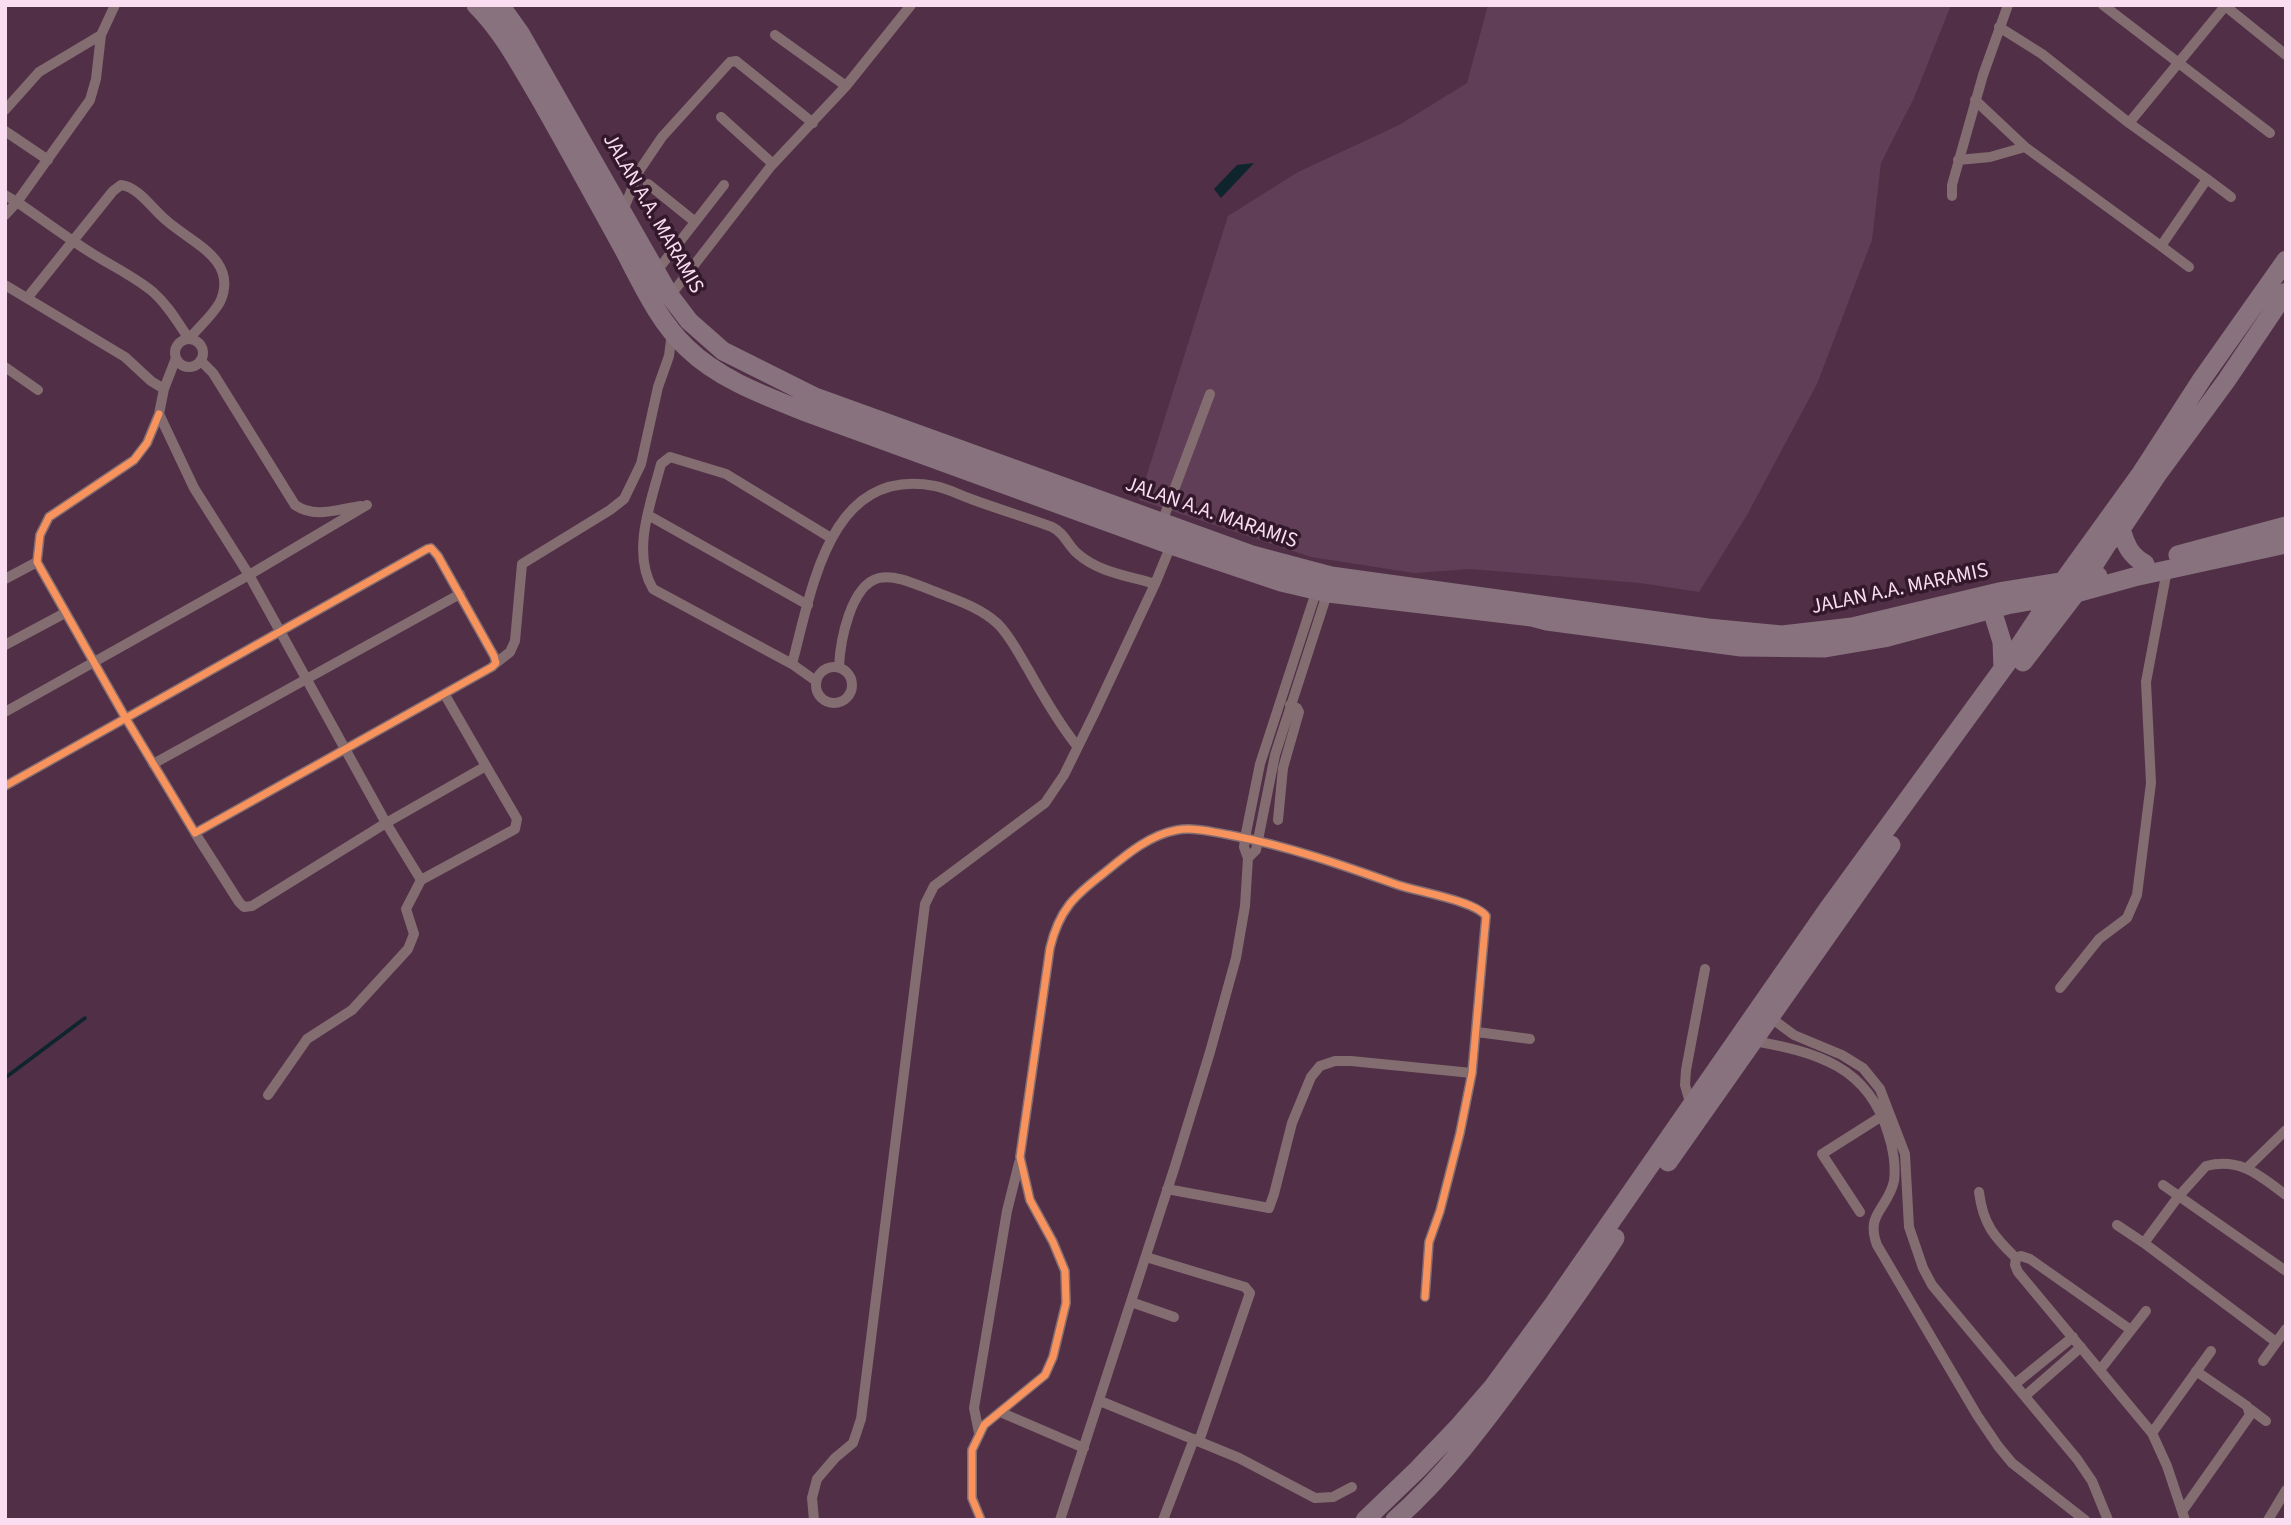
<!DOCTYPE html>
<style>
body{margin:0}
#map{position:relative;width:2291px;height:1525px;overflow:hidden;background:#502f47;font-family:"Source Sans 3",sans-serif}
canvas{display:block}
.frame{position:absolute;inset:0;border:7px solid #fbddf1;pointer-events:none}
</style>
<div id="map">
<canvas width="2291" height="1525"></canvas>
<div class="frame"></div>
</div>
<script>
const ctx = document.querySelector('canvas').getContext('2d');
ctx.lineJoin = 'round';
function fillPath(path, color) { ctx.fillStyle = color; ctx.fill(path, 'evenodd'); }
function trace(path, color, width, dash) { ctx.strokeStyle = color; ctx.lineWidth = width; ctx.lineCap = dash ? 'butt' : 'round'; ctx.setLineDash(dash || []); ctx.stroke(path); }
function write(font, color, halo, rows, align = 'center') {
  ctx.font = font + ' "Source Sans 3",sans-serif'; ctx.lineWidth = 7; ctx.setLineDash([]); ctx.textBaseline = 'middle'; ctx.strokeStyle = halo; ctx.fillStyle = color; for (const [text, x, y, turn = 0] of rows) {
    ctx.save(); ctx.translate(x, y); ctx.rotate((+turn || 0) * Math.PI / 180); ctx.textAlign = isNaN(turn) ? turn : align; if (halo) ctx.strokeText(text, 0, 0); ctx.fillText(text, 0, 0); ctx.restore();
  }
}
const green = new Path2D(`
 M 1488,5 L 1951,5 L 1914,98 L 1881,163 L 1872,240 L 1817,384 L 1747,515 L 1699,592 L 1640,583 L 1470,569 L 1414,573 L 1311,557 L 1139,500 L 1228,216 L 1298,172 L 1399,125 L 1467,83 Z`);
const water = new Path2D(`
 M 1254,163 L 1221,198 L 1214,189 L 1237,165 Z`);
const stream = new Path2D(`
 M 5,1078 L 85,1018`);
const street = new Path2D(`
 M 2103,5 L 2270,133
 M 2224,5 L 2286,55
 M 1999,27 L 2042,54 L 2129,123
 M 775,35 L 846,86
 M 1975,100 L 2025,147 L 2161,246
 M 5,110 L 39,72 L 101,35
 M 721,117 L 773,164
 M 5,131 L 48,160
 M 1958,160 L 1990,157 L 2025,147
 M 2207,179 L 2231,197
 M 648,184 L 694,221
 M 5,195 L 17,202 L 90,100 L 96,79 L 101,35 L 115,5
 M 1952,196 L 1952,185 L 1983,75 L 2008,5
 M 623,211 L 639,171 L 662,137 L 730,62 L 736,61 L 813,123
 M 5,215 L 17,202 C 42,219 67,238 93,254 C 112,266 135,277 153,292 C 168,305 178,323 189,339 C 198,328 213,315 220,302 C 239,260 192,243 167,221 C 153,210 139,187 121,185 L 113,191 L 28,297
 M 2189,267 L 2161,246 L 2207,179 L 2129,123 L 2226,5
 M 656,272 L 724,185
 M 5,285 L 125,357 L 151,381 L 164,389 L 159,414 L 194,488 L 249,575 L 386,823 L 421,880 L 515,829 L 517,819 L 486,766
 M 670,296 L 771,166 L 846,86 L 911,5
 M175 353a14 14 0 1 1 28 0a14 14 0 1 1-28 0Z
 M 201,361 L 213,373 L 295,505 C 316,519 337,509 361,506
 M 5,367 L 38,390
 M 164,389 L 176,358
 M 648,515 L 808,605
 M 1162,522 L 1210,394
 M 5,579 L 37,562
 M 5,645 L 65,613
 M 496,663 L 510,652 L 515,641 L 522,564 L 610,510 L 624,499 L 641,464 L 658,387 L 669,356 L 672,332
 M 792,664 L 653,589 C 631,552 651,502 661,464 L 670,457 L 726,474 L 831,538
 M 839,667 C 840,643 850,585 879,578 C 897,574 919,586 936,592 C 957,600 981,608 998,624 C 1010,636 1019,654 1028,669 C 1043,696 1058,722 1077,746
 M816 685a18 18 0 1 1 36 0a18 18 0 1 1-36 0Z
 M 816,681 L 792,664 C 812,590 829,465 935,486 C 947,488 959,495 971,499 C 998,509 1025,517 1052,527 C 1066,534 1067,545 1078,554 C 1098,572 1129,576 1155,584 L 1171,545
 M 5,712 L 249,575 L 367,505
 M 153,764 L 460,594
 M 5,786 L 427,549 L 431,548 L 438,556 L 494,656 L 496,663 L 492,667 L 195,833 L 125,717 L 37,562 L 40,535 L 49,517 L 134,460 L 147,443 L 159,414
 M 1278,820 L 1283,768 L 1299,712 L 1297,708 L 1290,705
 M 195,833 L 239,902 L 244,907 L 252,906 L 386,823 L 486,766 L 445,695
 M 1248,858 L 1256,850 L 1275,755 L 1328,591
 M 2060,988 L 2099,939 L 2127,918 L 2137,895 L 2151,783 L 2146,682 L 2167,570
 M 1771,1018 L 1794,1035 L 1842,1055 L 1863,1068 L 1880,1089 L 1905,1154 L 1909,1227 L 1923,1268 L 1932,1285 L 2077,1459 L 2092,1481 L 2108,1520
 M 1477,1032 L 1530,1039
 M 1754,1041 C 1816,1052 1868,1066 1888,1133 C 1893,1147 1896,1166 1894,1181 C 1888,1209 1865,1213 1877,1245 L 1977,1415 L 1998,1446 L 2012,1463 L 2085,1520
 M 268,1095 L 307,1039 L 352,1010 L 408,949 L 414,934 L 406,909 L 421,880
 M 1691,1106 L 1685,1085 L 1686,1070 L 1705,969
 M 2248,1167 L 2286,1130
 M 2163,1185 L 2286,1271
 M 1167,1189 L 1269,1208 L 1274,1194 L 1292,1123 L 1311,1077 L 1320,1066 L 1335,1061 L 1351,1061 L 1472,1073
 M 1979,1192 C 1983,1224 1994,1237 2016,1258
 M 1860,1212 L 1822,1154 L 1882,1116
 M 2117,1225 L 2144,1243
 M 1146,1257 L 1245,1287 L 1250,1293 L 1199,1441
 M 1131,1302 L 1174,1317
 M 2131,1330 L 2030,1259 L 2021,1256 L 2016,1258 L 2015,1265 L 2018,1272 L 2152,1433 L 2167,1466 L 2185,1520
 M 2276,1342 L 2144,1243 L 2178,1197 L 2206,1166 C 2241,1157 2260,1176 2286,1195
 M 2263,1361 L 2286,1329
 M 2100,1370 L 2146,1311
 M 2015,1384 L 2073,1337
 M 2025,1396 L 2081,1347
 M 1100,1401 L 1239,1458 L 1315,1498 L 1333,1497 L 1352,1487
 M 2250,1409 L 2266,1421
 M 1000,1412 L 1084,1448
 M 979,1433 L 974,1408 L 1007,1211 L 1019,1163
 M 2152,1433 L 2211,1351
 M 2183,1510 L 2250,1415 L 2247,1406 L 2196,1371
 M 814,1520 L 812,1498 L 817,1479 L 835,1458 L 853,1443 L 861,1419 L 925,904 L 934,886 L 1045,803 L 1064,775 L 1095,712 L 1155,584
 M 981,1520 L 972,1498 L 972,1450 L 984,1425 L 1045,1375 L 1053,1357 L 1066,1303 L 1065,1271 L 1053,1242 L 1030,1200 L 1020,1157 L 1050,948 C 1059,910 1074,896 1104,873 C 1126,855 1149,835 1177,830 C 1193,827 1213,832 1230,835 C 1288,846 1342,865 1398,885 C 1419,892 1475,901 1486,916 L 1472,1073 L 1460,1133 L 1440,1211 L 1429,1242 L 1425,1297
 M 1060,1520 L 1175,1166 L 1210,1052 L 1236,958 L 1245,906 L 1248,858 L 1244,847 L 1245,838 L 1260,764 L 1318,586
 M 1163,1520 L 1194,1439
 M 2268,1520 L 2286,1490`);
const highway = new Path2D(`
 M 476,5 C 503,32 520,65 539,97 C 568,148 596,199 624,250 C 642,284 659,322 687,348 C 719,379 763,395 803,411 L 1171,545 L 1281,582 L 1328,593 L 1532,617 L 1547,621 L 1741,647 L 1825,648 L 1884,638 L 2007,605 L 2076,593 L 2134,577 L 2286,544
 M 500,5 L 520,33 L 670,296 L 689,321 L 723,351 L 815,397 L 1252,555 L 1331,576 L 1708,628 L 1782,635 L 1852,627 L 1999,592 L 2098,576
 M 2121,529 C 2126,546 2130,555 2145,564
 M 2178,555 L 2286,526
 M 1992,610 L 2002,642 L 2003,668
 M 2023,662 L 2076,593 L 2108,543 L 2121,529 L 2157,475 L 2226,381 L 2286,292
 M 1668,1162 L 1891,845
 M 1365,1520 L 1417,1470 L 1459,1426 L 1492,1388 L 1555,1302 L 1828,909 L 1967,718 L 2018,648 L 2051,598 L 2142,472 L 2202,379 L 2286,260
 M 1395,1520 C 1444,1477 1485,1422 1523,1370 C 1555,1326 1586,1283 1615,1238`);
const cycleway = new Path2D(`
 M 5,786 L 427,549 L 431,548 L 438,556 L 494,656 L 496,663 L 492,667 L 195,833 L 125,717 L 37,562 L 40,535 L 49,517 L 134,460 L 147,443 L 159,414
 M 981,1520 L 972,1498 L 972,1450 L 984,1425 L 1045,1375 L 1053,1357 L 1066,1303 L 1065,1271 L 1053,1242 L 1030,1200 L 1020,1157 L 1050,948 C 1059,910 1074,896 1104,873 C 1126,855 1149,835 1177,830 C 1193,827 1213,832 1230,835 C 1288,846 1342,865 1398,885 C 1419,892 1475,901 1486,916 L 1472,1073 L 1460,1133 L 1440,1211 L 1429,1242 L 1425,1297`);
const streetNames = [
 ["JALAN A.A. MARAMIS",652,214,60],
 ["JALAN A.A. MARAMIS",1211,514,19],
 ["JALAN A.A. MARAMIS",1900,590,-12]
];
fillPath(green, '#613e57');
fillPath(water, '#0e252e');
trace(stream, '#0e252e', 3.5);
trace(street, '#836d70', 10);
trace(highway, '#87727d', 19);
trace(cycleway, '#f8935d', 7);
write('21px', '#fbddf1', '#33182b', streetNames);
</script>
